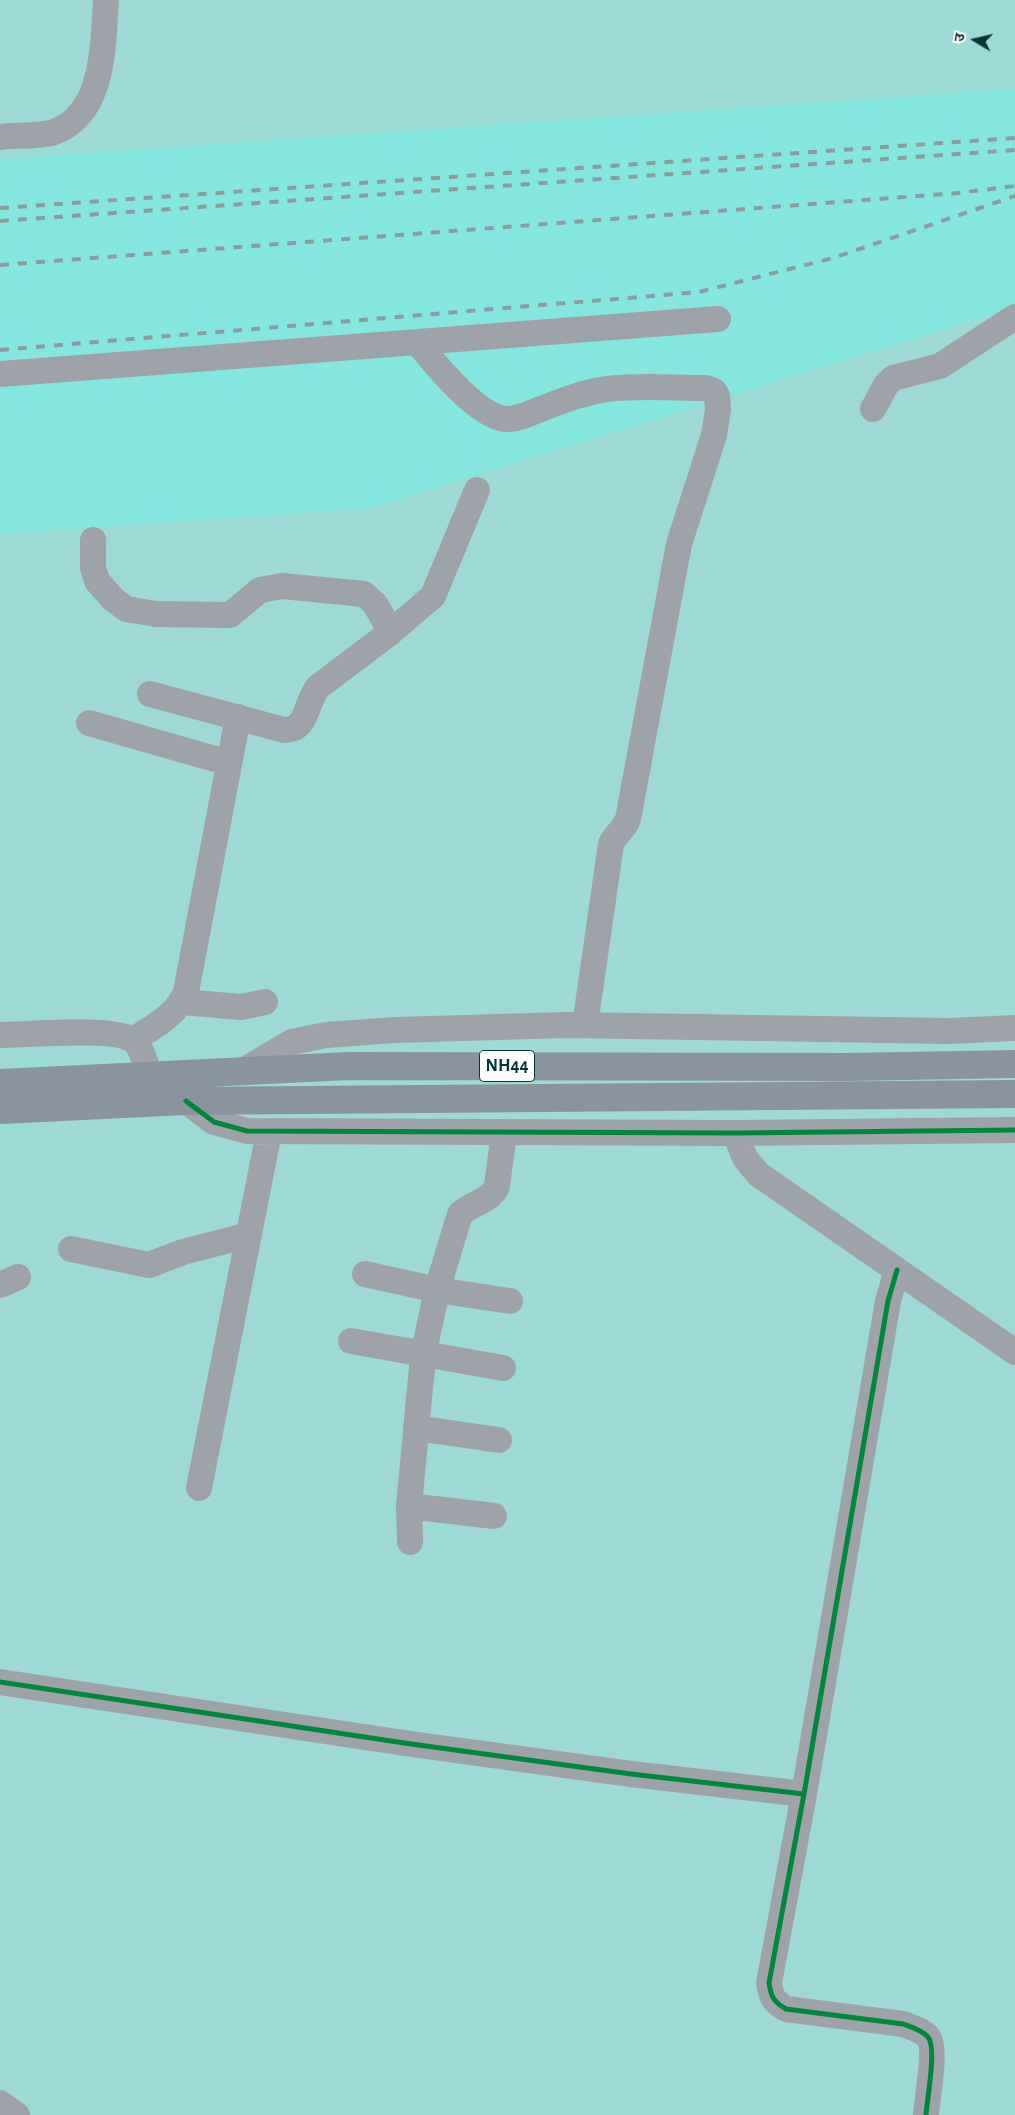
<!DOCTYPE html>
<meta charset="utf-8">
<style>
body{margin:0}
#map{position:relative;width:1015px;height:2115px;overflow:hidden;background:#9ddad5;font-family:"Alegreya Sans","Noto Sans Devanagari",sans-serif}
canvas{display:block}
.north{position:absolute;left:950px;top:15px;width:50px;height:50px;-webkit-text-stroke:4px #fefefe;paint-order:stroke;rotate:279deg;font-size:14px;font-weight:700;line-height:20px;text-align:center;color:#013834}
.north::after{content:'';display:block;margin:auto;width:18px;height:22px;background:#013834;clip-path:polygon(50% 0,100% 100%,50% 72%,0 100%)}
</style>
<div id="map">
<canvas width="1015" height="2115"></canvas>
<div class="north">उ</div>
</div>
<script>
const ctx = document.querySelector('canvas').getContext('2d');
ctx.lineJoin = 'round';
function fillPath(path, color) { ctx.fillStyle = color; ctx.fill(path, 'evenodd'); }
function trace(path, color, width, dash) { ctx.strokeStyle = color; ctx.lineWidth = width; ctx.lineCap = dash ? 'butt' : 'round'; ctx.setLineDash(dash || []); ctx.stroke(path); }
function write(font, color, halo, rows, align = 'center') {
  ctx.font = font + ' "Alegreya Sans",sans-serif'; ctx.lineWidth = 4.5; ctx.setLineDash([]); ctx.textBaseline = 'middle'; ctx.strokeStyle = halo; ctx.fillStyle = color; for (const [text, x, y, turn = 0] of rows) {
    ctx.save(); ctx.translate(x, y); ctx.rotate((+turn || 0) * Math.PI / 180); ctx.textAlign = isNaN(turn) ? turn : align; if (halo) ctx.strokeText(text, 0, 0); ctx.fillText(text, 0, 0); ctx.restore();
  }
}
const built = new Path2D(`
 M 1015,89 L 1015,307 L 371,508 L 0,534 L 0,159 Z`);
const minor = new Path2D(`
 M 0,137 C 16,135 38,137 54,132 C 105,114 103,43 106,0
 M 417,342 C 434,363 477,416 505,419 C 517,420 530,413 541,409 C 562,401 584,392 607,389 C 639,385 674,388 706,388 L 714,391 L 717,396 L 718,410 L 714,435 L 679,544 L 628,819 C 624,830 615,834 611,844 L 585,1025
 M 0,374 L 718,319
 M 873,409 L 886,385 L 893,378 L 940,366 L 1015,317
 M 93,540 L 93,568 L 97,581 L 113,599 L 126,609 L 156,614 L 230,615 L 260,590 L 282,586 L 364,594 L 375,604 L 391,632
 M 150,694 L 284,730 C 308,730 304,706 318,687 L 391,632 L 433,596 L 477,490
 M 89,723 L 229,763
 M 182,1002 L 241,1007 L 265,1002
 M 0,1035 C 26,1035 117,1026 134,1041 C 142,1048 146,1065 150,1076
 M 133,1040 C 153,1027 177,1015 186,992 L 238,717
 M 241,1072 L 292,1042 L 326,1035 L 395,1030 L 567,1025 L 949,1031 L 1015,1028
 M 186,1101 L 214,1122 L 247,1131 L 735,1133 L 1015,1130
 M 735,1133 L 745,1158 L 758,1174 L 1015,1352
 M 71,1249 L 149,1265 L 183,1252 L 249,1235
 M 897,1270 L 888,1301 L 804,1794 L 769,1983 C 771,1997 774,2002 786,2009 L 903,2024 C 911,2027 922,2030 928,2037 C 937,2048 927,2099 926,2115
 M 365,1274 L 437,1290 L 510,1301
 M 0,1285 L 18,1277
 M 351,1341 L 503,1368
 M 416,1428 L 499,1440
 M 199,1488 L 269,1132
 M 409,1506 L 494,1516
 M 410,1542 L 409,1506 L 423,1356 L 437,1290 L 460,1214 C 473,1202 490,1202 497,1186 L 504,1132
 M 0,1682 L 411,1744 L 631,1774 L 804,1794
 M 0,2103 L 17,2115`);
const highway = new Path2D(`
 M 0,1083 L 349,1066 L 848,1067 L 1015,1064
 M 0,1110 L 186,1101 L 1015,1094`);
const rail = new Path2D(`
 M 0,208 L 1015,138
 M 0,221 L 1015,150
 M 0,265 L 958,193 L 1015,186
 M 0,350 L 699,292 L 833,258 L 1015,196`);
const cycleway = new Path2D(`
 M 186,1101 L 214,1122 L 247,1131 L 735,1133 L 1015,1130
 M 897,1270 L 888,1301 L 804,1794 L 769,1983 C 771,1997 774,2002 786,2009 L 903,2024 C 911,2027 922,2030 928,2037 C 937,2048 927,2099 926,2115
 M 0,1682 L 411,1744 L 631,1774 L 804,1794`);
const shields = [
 [507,1066,55]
];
const shieldNames = [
 ["NH44",507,1066]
];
fillPath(built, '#84e6de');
trace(minor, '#9ea3aa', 26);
trace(highway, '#89949e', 28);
trace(rail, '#8c9da0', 4, [9, 9]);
trace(cycleway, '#00873e', 5);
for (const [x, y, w] of shields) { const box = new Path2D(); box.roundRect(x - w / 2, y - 15.5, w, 31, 4); ctx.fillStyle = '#fefefe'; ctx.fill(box); trace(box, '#013834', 1); }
write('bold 18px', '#013834', null, shieldNames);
</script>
